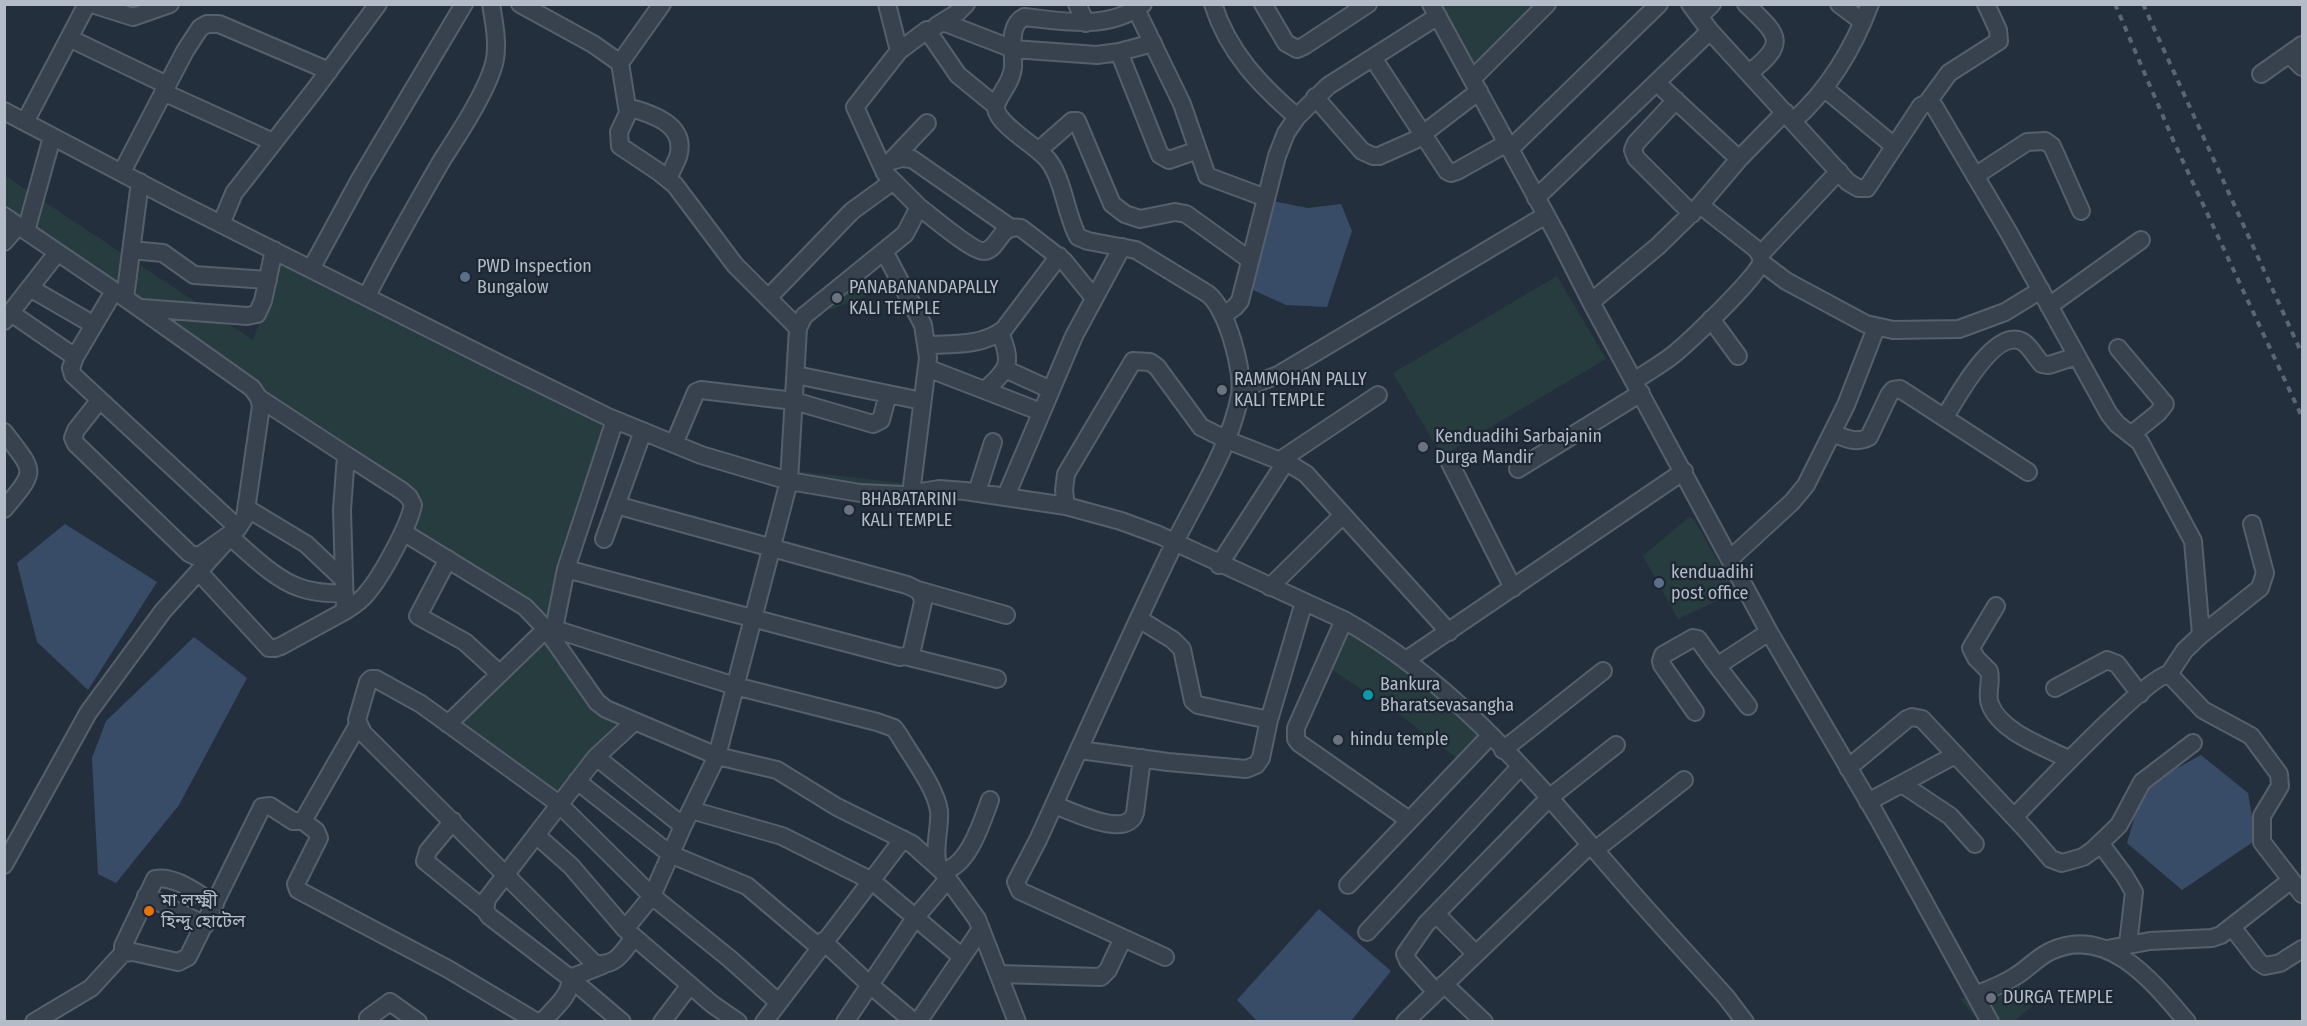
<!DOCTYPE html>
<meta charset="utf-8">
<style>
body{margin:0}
#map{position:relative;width:2307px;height:1026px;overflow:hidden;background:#242f3e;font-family:"Fira Sans Condensed",sans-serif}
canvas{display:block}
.frame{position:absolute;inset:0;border:6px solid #b4bcc9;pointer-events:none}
</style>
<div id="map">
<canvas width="2307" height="1026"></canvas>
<div class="frame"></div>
</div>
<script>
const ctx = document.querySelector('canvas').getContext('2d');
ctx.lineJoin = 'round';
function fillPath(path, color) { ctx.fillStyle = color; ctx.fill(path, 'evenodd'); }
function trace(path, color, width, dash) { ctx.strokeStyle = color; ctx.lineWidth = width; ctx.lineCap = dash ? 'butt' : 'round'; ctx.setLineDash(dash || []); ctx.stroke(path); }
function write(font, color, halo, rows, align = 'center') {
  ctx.font = font + ' "Fira Sans Condensed","Noto Sans Bengali",sans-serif'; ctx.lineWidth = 4.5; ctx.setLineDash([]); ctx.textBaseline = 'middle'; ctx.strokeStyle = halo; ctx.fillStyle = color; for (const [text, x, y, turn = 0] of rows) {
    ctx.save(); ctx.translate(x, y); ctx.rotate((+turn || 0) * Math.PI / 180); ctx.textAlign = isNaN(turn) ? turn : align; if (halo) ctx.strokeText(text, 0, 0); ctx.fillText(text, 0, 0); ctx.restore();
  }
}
const green = new Path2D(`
 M 1426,5 L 1541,5 L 1467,80 Z
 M 4,175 L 253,340 L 281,262 L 607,421 L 548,623 L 536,606 L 408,530 L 419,497 L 308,425 L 5,206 Z
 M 858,275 L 870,294 L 830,310 L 824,299 Z
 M 1557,276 L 1606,359 L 1442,456 L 1393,373 Z
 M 796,471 L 902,483 L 899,492 L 804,479 Z
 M 1689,517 L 1693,518 L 1736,592 L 1678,619 L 1643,556 Z
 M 1346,626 L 1374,642 L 1485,737 L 1461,761 L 1401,716 L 1334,671 L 1329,666 Z
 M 544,638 L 561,667 L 626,720 L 559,804 L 453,728 Z
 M 2016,980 L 2032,1006 L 2014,1021 L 1978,1021 L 1960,999 L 1981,996 Z`);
const water = new Path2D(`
 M 1272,201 L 1308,208 L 1341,204 L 1352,231 L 1327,307 L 1286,305 L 1251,289 Z
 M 65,524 L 157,582 L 88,690 L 37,642 L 17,563 Z
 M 194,637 L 247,678 L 179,805 L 116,883 L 98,874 L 92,758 L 106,721 Z
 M 2201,755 L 2248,793 L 2256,840 L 2182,890 L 2127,843 L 2143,787 Z
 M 1319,909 L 1391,971 L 1351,1021 L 1257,1021 L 1237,1000 Z`);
const minor = new Path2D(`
 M 92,4 L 133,17 L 170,4
 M 520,4 L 593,44 L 620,63
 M 662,4 L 620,63 L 628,113 L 619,132 L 620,146 L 659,172 L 675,185 L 735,265 L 798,328
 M 887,4 L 899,51 L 855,107 L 885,173 L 919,207
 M 1077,4 L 1086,23
 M 1143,4 C 1108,31 1064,21 1024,17 C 1007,26 1014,51 1013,67 C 1012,84 995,98 996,109 C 999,126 1037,146 1048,160 C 1063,178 1066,215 1078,237 L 1088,241 L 1136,250 L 1208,294 C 1227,309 1244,371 1240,395 C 1230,448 1198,495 1174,544 C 1127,641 1083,741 1038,840 L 1016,882 L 1020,891 L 1165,957
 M 1213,4 C 1228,52 1260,85 1297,117
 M 1263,4 L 1286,43 L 1297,49 L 1304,46 L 1368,4
 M 1431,4 L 1558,237 L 1591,302 L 1769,632 L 1878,818 L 1990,1022
 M 1690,4 L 1710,31
 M 1746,4 C 1778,35 1789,42 1749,73
 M 1839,4 L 1863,22
 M 1136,9 L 1182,104 L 1207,176 L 1266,198
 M 1700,16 L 1712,4
 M 943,22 L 1013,49 L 1097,55 L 1119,52 L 1153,43
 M 936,26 L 957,13 L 966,4
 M 69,38 L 167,85
 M 899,51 L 927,30 L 958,75 L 996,106
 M 1119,52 L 1160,155 L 1169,160 L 1198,150
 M 2290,55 L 2302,67
 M 1373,58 L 1447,171 L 1451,173 L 1457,171 L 1507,143
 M 2261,74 L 2302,45
 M 1472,79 L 1547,4
 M 1657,83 L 1739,159
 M 1824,88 L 1894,146
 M 163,92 L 273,142
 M 1315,97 L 1362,151 L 1373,156 L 1379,156 L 1415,140 L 1479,91
 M 1676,100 L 1636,143 L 1633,150 L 1636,158 L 1692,214
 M 1927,103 L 1949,73 L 1999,41 L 1998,30 L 1986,4
 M 627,107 C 650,113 688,124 678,157 C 675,164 671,172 668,179
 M 4,111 L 175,201 L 500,364 L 608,417 L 701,455 L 789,481 L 860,493 L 903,495 L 939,489 L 965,491 L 1066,506 L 1121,521 L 1159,535 L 1344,620 C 1459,684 1543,791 1628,888 C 1660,925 1693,960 1726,997 L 1745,1022
 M 1793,121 C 1828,91 1854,47 1870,4
 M 25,122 L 87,4
 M 1510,149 L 1659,4
 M 1039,150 L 1072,121 L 1077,121 L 1112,204 L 1125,214 L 1140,219 L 1175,212 L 1186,214 L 1250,260
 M 891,161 L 927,123
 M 881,164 L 902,158 L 912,159 L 1011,228
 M 122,172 L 185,51 L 200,28 L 207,24 L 219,24 L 329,71
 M 1975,176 L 2027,142 L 2045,141 L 2052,146 L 2081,211
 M 1536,198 L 1710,31 L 1848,182 L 1858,188 L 1867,188 L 1921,106 L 1927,103 L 1934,106 L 2009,233 L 2109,414 L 2117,424 L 2140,442 L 2193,541 L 2201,635
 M 1700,205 L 1739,159 L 1785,112
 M 4,216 L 125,298 L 252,388 L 259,398 L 261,406 L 245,517 L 238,528 L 163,611 L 88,713 L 4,865
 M 221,224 L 234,193 L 316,88 L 378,4
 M 26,231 L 52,137
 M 4,242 L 18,226
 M 131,250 L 163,253 L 194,275 L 268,280
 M 884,251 L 923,325 L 928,358 L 911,494
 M 1760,255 L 1839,171
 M 1761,262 L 1786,281 L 1866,324 L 1893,330 L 1959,329 L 2005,312 L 2041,290
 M 311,269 L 360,179 L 464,4
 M 30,288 L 94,325
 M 367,296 C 390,250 416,205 442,160 C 458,135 490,87 495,59 C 498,42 494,22 491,4
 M 769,297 L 852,211 L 892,182
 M 125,298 L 140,182
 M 1591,302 L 1658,246 L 1700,205 L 1756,249 C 1759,253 1762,257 1761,262 C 1760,275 1683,348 1669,358 C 1658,366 1646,373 1634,381
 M 2049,306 L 2141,240
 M 142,308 L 247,316 L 257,314 L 263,301 L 274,250
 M 11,313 L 75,357
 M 1224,315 L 1235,307 L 1240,301 L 1277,156 L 1286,133 L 1297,117 L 1328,86 L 1438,16
 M 1711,319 L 1738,356
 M 4,321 L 57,253
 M 927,345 C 953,344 983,346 1004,329 L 1059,256
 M 2118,348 L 2165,404 L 2158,413 L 2132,434
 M 927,368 L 1041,412
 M 1005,369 L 1051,390
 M 796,375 L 922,401
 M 1241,389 L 1278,375 L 1546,215
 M 985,390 C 1010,368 1012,363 1000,332
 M 259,398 L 346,455 L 342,510 L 345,611 C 353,606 361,601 367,593 C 381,577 409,526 413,505 L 409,497 L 402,491 L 346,455
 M 99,401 L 76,430 L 73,438 L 76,444 L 189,553 L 195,556 L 202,554 L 238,528 L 73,375 L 71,368 L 75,357 L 114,291
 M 1945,417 C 1956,399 1995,326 2023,342 C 2030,346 2036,358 2042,364 L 2049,365 L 2077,356
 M 4,432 C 35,473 38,469 4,509
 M 1832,433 C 1845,438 1856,444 1869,437 L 1889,395 L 1893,390 L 1900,389 L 2028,472
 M 674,444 L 696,392 L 701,390 L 794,401 L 873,424 L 881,420 L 888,394
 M 1279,461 L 1378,395
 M 1450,463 L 1513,588
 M 1518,469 L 1641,393
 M 977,492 L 993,442
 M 1006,496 L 1074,336 L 1122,247
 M 616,505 L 907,585 C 916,589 922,591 923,602 L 912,650 L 909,655 L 900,657 L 566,569 L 554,629 L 735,686 L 877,722 L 894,728 L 899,735 C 911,756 936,788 939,811 C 941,827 930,860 942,871 C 968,868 982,822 990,800
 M 1066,506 L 1064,490 L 1066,474 L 1133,361 L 1150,362 L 1157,367 L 1201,427 L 1227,440 L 1293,466 L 1306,474 L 1449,632
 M 248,509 L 306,544 L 344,580
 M 403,532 L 525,607 L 546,629 L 597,702 L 606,709 L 717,756 L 777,770 L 837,807 L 912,844 L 942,871 L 977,919 L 1017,1022
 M 230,537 C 251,554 273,578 298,587 C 313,593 329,593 345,594
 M 604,539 L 643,431
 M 1731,558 L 1792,502 L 1806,485 L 1846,405 L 1876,328
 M 448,559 L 418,616 L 465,642 L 500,674
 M 1219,565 L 1285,463
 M 566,569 L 615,420
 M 199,572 L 269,648 L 275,648 L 281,646 L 345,611
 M 1270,587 L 1343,515
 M 918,590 L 1006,615
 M 1996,606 L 1971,648 L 1976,658 L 1989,671 C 1992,682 1986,694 1990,704 C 2000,732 2045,747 2070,760
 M 1139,619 L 1173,640 L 1182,649 L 1193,701 L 1198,705 L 1269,720
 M 1344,620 L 1296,728 L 1296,739 L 1299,743 L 1409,820
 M 905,656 L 997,679
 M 1406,660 L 1684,471
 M 1715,663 L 1748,706
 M 2169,674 L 2185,650 L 2201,635 L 2260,588 L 2265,573 L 2252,524
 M 2055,688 L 2107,660 L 2117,664 L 2140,694
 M 1695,712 L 1662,665 L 1661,661 L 1663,655 L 1693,638 L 1698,639 L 1715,663 L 1720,664 L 1769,632
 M 634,722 L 596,757 L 683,826
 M 448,724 L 546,629 L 554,629
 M 1080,750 L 1168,762 L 1246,769 L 1256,765 L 1261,758 L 1269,720 L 1304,602
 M 1503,750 L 1603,671
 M 1848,768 L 1907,719 L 1912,717 L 1922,719 L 2027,831 L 2051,859 L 2062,863 L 2083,857 L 2093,850 L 2119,825 L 2142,782 L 2193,743
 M 577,781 L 670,854 L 747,886 L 819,947
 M 1902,784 L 1950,816 L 1975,844
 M 1868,802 L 1955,755
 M 1054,805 C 1072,811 1127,840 1135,813 L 1142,758
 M 691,810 L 782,836 L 872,881 L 962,957
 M 2014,817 C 2036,795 2147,676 2169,674 L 2203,710 L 2251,736 L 2279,774 L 2280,786 L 2262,816 L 2262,842 L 2302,894
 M 303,821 L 316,831 L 319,838 L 296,884 L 298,890 L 448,969 L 537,1022
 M 453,821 L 428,851 L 425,861 L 485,910
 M 536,835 L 596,757
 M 2100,843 L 2124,875 L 2134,892 L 2128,944
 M 1595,850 L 1684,780
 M 1348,885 L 1490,736
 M 146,896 L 205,925
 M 1436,914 L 1476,954
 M 2232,927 L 2259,962 L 2265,966 L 2280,963 L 2302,949
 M 625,929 L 652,896 L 683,826 L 717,756 L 789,481 L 798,328 L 804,316 L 905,234 L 919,207 C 930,215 973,252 984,251 C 999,250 999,223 1021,228 L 1064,261 L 1094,298
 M 1367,932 L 1520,767
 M 634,937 C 623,952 615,968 594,963 L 363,733 L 357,720 L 368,682 L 371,679 L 376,679 L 421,704 L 559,804 L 652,896 L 730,959 L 778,1002
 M 823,941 L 870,985 L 914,1022
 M 2107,949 L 2150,941 L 2212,938 L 2221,935 L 2290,881
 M 123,953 L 123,946 L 155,879 C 175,875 198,894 215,904
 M 603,965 L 570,978 L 622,1022
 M 999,974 L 1101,977 L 1108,970 L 1123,938
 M 1444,984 L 1484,1022
 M 1435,991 L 1408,961 L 1405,954 L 1426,924 L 1549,798 L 1616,745
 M 1976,995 C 1989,989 2002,985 2014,977 C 2027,970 2037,957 2051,951 C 2108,924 2155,984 2187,1022
 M 368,1018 L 390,1002 L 418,1022
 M 34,1022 L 91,988 L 123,953 L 133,952 L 178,962 L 188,957 L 262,807 L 270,806 L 293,821 L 303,821 L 358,725
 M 542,1022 C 553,1009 572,995 570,978 L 489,916 L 485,910 L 487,899 L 536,835 L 571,866 L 625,929 L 712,1004 L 738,1022
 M 662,1022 L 690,985
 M 764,1022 L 903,839
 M 845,1022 L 915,918 L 948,879
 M 918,1022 L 981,929
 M 1405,1022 L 1590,845`);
const rail = new Path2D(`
 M 2115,4 L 2174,142 L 2302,417
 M 2143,4 L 2302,354`);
const markers = [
 [465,277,6,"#5c6f8a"],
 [837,298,6,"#6b7280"],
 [1222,390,6,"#6b7280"],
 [1423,447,6,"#6b7280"],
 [849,510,6,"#6b7280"],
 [1659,583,6,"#5c6f8a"],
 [1368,695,6,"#0f9aa8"],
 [1338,740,6,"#6b7280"],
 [149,911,6,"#e8710a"],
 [1991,998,6,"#6b7280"]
];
const poiNames = [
 ["PWD Inspection",477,267],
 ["Bungalow",477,288],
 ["PANABANANDAPALLY",849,288],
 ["KALI TEMPLE",849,309],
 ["RAMMOHAN PALLY",1234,380],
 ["KALI TEMPLE",1234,401],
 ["Kenduadihi Sarbajanin",1435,437],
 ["Durga Mandir",1435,458],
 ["BHABATARINI",861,500],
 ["KALI TEMPLE",861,521],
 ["kenduadihi",1671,573],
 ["post office",1671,594],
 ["Bankura",1380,685],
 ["Bharatsevasangha",1380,706],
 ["hindu temple",1350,740],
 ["মা লক্ষ্মী",161,901],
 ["হিন্দু হোটেল",161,922],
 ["DURGA TEMPLE",2003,998]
];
fillPath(green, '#263c3f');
fillPath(water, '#394c67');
trace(minor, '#565f6c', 20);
trace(minor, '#38414e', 16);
trace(rail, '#5a6575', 4, [6, 6]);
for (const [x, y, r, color] of markers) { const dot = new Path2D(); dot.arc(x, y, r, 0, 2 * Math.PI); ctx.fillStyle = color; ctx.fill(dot); trace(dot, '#1d2633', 2); }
write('18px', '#b4bcc9', '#1d2633', poiNames, 'left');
</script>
